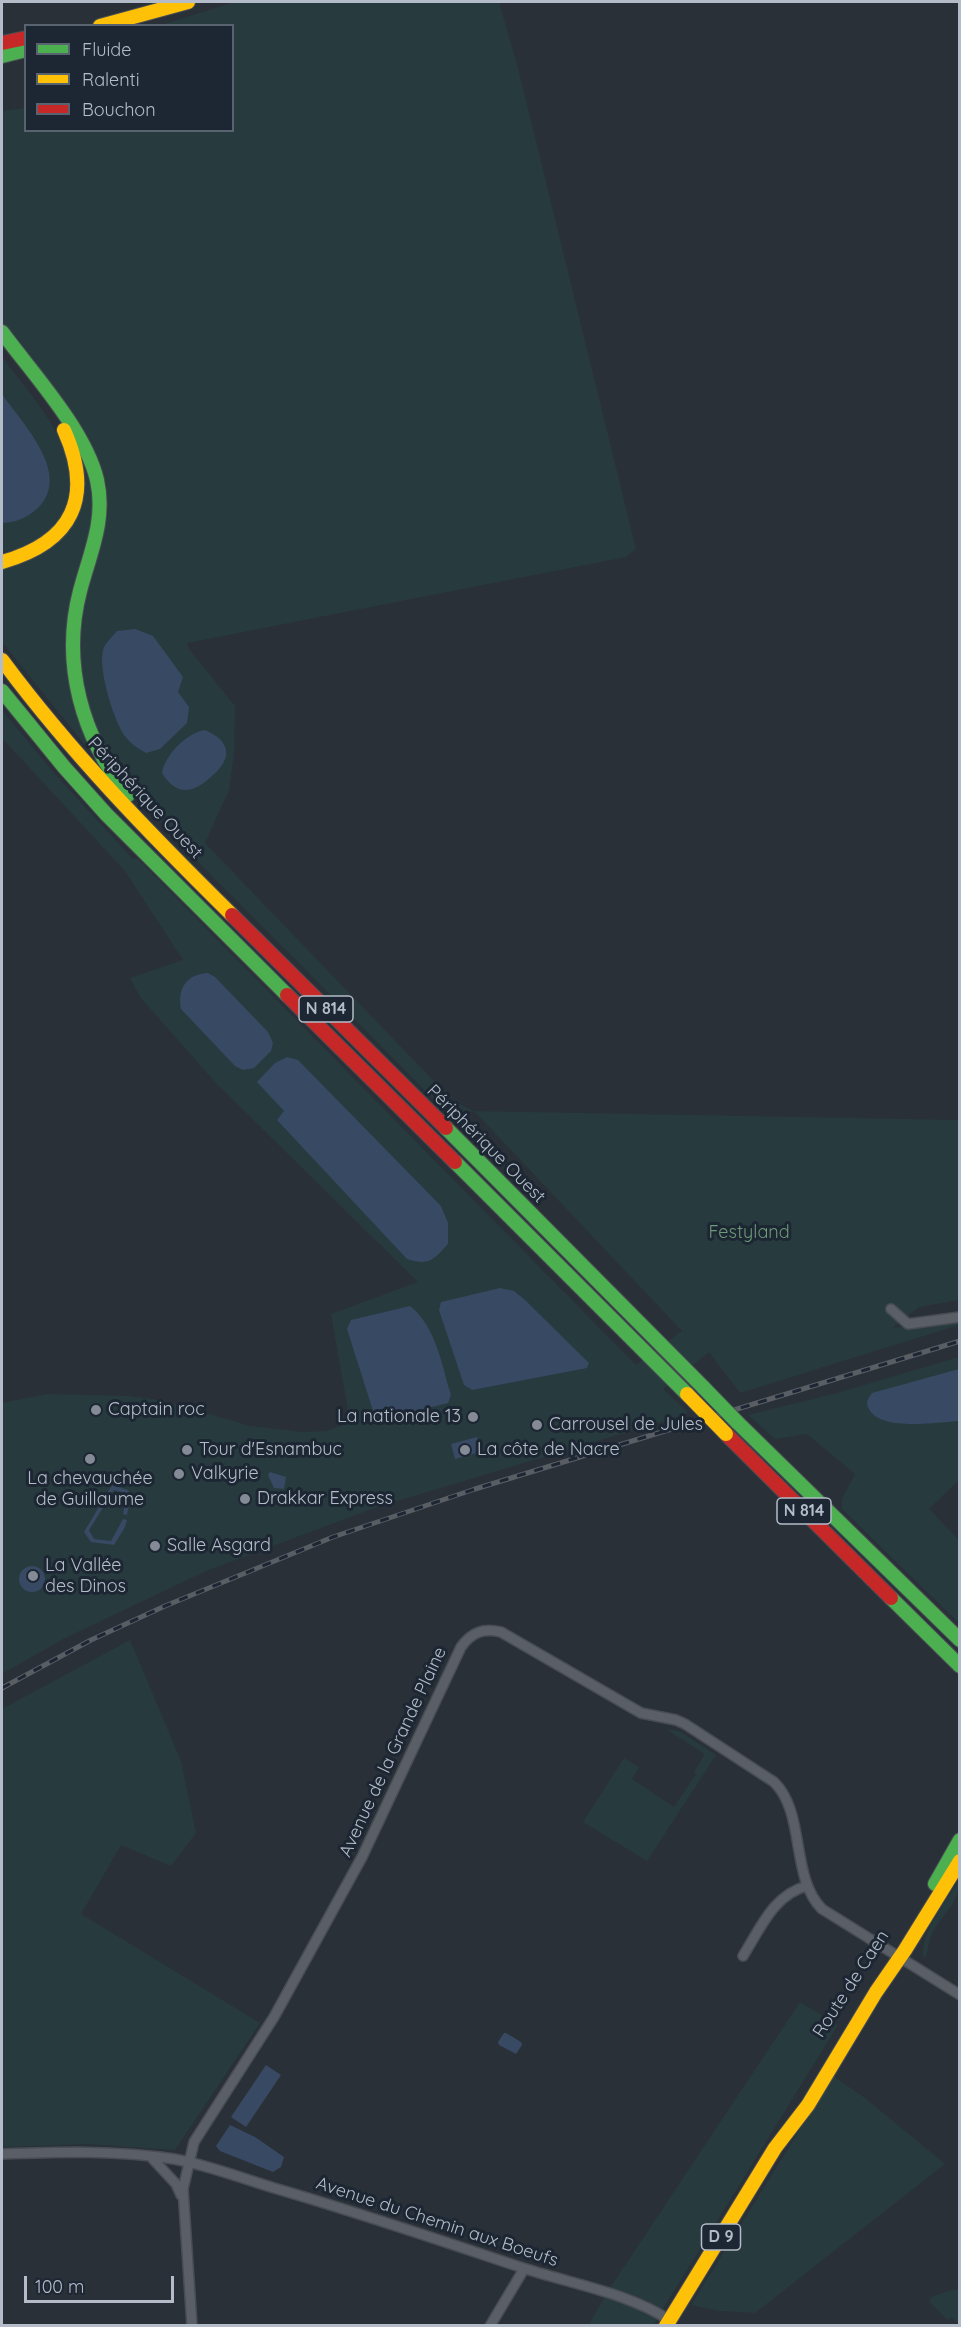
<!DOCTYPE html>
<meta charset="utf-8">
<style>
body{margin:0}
#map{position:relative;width:961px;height:2327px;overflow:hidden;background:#2a3038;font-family:Quicksand,sans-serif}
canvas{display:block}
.frame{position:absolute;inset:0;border:3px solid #b4bcc9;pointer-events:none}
.legend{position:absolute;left:24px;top:24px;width:210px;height:108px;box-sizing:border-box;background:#1d2633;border:2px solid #59626f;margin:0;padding:8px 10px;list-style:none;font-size:18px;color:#b4bcc9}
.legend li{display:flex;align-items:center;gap:12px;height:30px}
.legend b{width:30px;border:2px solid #59626f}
.scale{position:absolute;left:24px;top:2276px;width:150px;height:27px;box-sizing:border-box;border:3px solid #b4bcc9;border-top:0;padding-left:8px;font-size:18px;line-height:21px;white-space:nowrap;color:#b4bcc9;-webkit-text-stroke:4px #1d2633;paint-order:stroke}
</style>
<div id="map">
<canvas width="961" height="2327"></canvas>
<div class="frame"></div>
<ul class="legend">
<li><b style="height:8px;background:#4caf50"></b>Fluide</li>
<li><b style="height:8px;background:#ffc107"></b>Ralenti</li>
<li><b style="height:8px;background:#c62828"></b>Bouchon</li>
</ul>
<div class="scale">100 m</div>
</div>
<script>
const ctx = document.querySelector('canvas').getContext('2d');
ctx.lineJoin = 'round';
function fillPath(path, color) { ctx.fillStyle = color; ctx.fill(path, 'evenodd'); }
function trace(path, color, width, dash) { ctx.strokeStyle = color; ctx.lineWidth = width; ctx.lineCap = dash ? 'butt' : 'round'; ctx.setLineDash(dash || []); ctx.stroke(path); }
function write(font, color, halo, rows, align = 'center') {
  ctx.font = font + ' Quicksand,sans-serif'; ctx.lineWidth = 6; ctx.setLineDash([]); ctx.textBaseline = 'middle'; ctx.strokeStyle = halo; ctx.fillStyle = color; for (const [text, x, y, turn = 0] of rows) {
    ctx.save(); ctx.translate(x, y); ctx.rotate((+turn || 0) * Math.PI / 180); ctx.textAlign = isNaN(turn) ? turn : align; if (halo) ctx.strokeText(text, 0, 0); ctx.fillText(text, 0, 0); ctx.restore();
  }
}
const green = new Path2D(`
 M 234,2 L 499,2 L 518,68 L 636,549 L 626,557 L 187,643 L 189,649 L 235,706 L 234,754 L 229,790 L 205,843 L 452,1100 L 473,1111 L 960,1120 L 959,1300 L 919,1307 L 892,1328 L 959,1321 L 959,1325 L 740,1393 L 709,1352 L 663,1389 L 688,1412 L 684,1415 L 377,1507 L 206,1571 L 65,1638 L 2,1674 L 2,1403 L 47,1394 L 128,1396 L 165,1401 L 250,1426 L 301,1432 L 327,1431 L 350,1422 L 331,1314 L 418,1282 L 215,1082 L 140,997 L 130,978 L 183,960 L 125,871 L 2,738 L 2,710 L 55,774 L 133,859 L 137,858 L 636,1365 L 682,1331 L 474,1111 L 448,1114 C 381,1046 314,978 246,910 C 196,859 131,800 101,736 L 94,733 L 84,704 L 77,634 L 108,513 L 106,484 L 97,456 L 2,324 L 2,111 L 25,108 L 26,130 L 232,130 L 232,26 L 162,25 Z
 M 2,357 C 35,402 92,456 61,516 C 49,540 28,548 2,552 Z
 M 77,440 L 98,510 L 71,620 L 88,742 L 84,744 L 2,642 L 2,566 L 66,532 Z
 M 959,1357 L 959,1480 L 929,1509 L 959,1540 L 959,1623 L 842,1509 L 842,1499 L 855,1474 L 807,1434 L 775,1439 L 748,1415 L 837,1393 Z
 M 130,1640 L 181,1761 L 196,1833 L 171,1866 L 121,1845 L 81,1914 L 260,2023 L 175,2150 L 87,2144 L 2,2147 L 2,1709 Z
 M 666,1729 L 679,1731 L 716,1755 L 647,1861 L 583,1822 L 624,1758 L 639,1767 L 632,1779 L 674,1807 L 696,1774 L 694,1772 L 705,1754 Z
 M 959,1880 C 960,1905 940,1915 931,1936 C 927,1945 930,1949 924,1959 C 917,1937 948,1899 959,1880 Z
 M 800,2002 L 838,2025 L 653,2325 L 588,2326 L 610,2288 Z
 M 833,2076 L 865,2098 L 945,2164 L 755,2313 L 720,2311 L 691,2305 Z
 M 952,2290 L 959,2290 L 959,2324 L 952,2317 L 948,2320 L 929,2302 L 931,2297 Z`);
const water = new Path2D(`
 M 2,394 C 21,422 72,473 39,507 C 27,518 17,522 2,523 Z
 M 135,629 L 153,636 L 183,677 L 178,692 L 189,707 L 187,723 L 160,749 L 146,753 C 137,748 130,743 124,735 C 113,718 98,669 103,650 C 105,643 112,637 117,631 Z
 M 205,730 C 231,741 233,758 212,776 C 194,793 177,797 162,773 C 165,755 186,733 205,730 Z
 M 208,973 L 215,977 L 268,1032 L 273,1043 L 271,1051 L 254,1068 L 243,1070 L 235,1066 L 181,1009 C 177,988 187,974 208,973 Z
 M 287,1057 L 298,1060 L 441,1206 L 448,1223 L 448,1244 C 433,1260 430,1266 407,1259 L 277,1120 L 284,1111 L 257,1082 L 275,1063 Z
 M 500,1288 L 514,1291 L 525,1300 L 589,1363 L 587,1368 L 472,1390 L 464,1385 L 439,1310 L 441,1302 Z
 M 410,1306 C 436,1326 442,1366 451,1395 L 448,1403 L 380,1420 L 374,1414 L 347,1329 L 351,1320 Z
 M 959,1369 L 959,1421 C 937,1422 881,1432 869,1409 C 865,1402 868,1399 872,1393 Z
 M 477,1437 L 480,1447 L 477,1453 L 455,1459 L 451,1444 Z
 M 270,1472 L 286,1477 L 284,1489 L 274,1488 L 268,1475 Z
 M 112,1485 L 128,1490 L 131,1495 L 127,1515 L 123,1514 L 127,1494 L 114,1490 L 89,1530 L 94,1539 L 111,1541 L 123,1519 L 127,1520 L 125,1527 L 114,1545 L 91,1542 L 84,1532 Z
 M19 1579a13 13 0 1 1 26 0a13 13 0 1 1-26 0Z
 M 504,2033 L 506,2033 L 521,2042 L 522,2045 L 516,2054 L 499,2045 L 498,2042 Z
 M 266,2065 L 281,2075 L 246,2127 L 231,2117 Z
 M 230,2125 L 255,2137 L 284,2157 L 281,2167 L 273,2172 L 220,2151 L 216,2146 Z`);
const street = new Path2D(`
 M 891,1309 L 908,1324 L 960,1317
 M 743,1956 C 760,1929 774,1894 807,1886
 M 2,2154 C 59,2152 117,2150 174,2159 C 208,2165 241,2178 274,2188 C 357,2212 439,2240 520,2267 C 568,2283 629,2293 669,2320
 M 151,2157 L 176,2184 L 181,2195
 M 192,2326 L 183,2189 L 194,2142 L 274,2017 L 362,1857 L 461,1647 C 472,1632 483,1628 501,1632 L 641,1713 L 676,1720 L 685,1724 L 774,1782 C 806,1813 790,1877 822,1909 L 960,1995
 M 490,2326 L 524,2269`);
const fast = new Path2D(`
 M 2,56 L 26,50
 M 2,332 C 33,374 85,430 97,480 C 106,520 90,553 80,591 C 61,664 82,737 128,795
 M 2,691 L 64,767 L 106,814 L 287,995
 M 446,1128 L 704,1388
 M 455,1162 L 687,1394
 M 737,1422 L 960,1640
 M 891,1598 L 960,1666
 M 935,1884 L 960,1840`);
const slow = new Path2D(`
 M 100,26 L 188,2
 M 2,562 C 73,542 94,497 64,430
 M 2,660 C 71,753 150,834 232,915
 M 666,2326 L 775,2148 L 808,2105 L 876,1992 L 905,1950 L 960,1861`);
const jam = new Path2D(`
 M 2,43 L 26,38
 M 232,915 L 446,1128
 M 287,995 L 455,1162
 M 726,1434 L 891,1598`);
const rail = new Path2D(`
 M 2,1688 L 91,1640 L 165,1606 L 333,1537 L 475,1489 L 960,1341`);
const fastBridge = new Path2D(`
 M 704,1388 L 737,1422`);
const slowBridge = new Path2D(`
 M 687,1394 L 726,1434`);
const markers = [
 [96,1410,6,"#848b96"],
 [473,1417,6,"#848b96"],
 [537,1425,6,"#848b96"],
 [187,1450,6,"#848b96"],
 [465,1450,6,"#848b96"],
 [90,1459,6,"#848b96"],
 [179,1474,6,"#848b96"],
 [245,1499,6,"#848b96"],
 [155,1546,6,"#848b96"],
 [33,1576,6,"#848b96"]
];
const shields = [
 [326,1009,54],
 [804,1511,54],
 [721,2237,39]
];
const shieldNames = [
 ["N 814",326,1009],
 ["N 814",804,1511],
 ["D 9",721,2237]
];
const streetNames = [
 ["Périphérique Ouest",145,798,47],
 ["Périphérique Ouest",486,1144,45],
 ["Avenue de la Grande Plaine",393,1752,-65],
 ["Route de Caen",851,1984,-57],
 ["Avenue du Chemin aux Boeufs",437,2222,18]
];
const parkNames = [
 ["Festyland",749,1233]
];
const poiNames = [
 ["Captain roc",108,1410],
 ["La nationale 13",461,1417,"right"],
 ["Carrousel de Jules",549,1425],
 ["Tour d'Esnambuc",199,1450],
 ["La côte de Nacre",477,1450],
 ["Valkyrie",191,1474],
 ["La chevauchée",90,1479,"center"],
 ["de Guillaume",90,1500,"center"],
 ["Drakkar Express",257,1499],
 ["Salle Asgard",167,1546],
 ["La Vallée",45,1566],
 ["des Dinos",45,1587]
];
fillPath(green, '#273a3e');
fillPath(water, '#384963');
trace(street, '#484c53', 12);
trace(fast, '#484c53', 16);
trace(slow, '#484c53', 16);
trace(jam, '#484c53', 16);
trace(street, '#5a5e66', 9);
trace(fast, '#4caf50', 14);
trace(slow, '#ffc107', 14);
trace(jam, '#c62828', 14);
trace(rail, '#595d64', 5);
trace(rail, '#1d2633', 3, [9]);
trace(fastBridge, '#474c53', 16, []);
trace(slowBridge, '#474c53', 16, []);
trace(fastBridge, '#4caf50', 14);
trace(slowBridge, '#ffc107', 14);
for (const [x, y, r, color] of markers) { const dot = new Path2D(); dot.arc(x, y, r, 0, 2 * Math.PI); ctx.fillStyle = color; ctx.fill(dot); trace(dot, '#1d2633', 2); }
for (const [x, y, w] of shields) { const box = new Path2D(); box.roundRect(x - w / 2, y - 13, w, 26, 4.5); ctx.fillStyle = '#1d2633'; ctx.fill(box); trace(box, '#b4bcc9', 1.5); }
write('bold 16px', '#b4bcc9', null, shieldNames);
write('18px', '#b4bcc9', '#1d2633', streetNames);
write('18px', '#6b9a76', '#1d2633', parkNames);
write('18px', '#b4bcc9', '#1d2633', poiNames, 'left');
</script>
